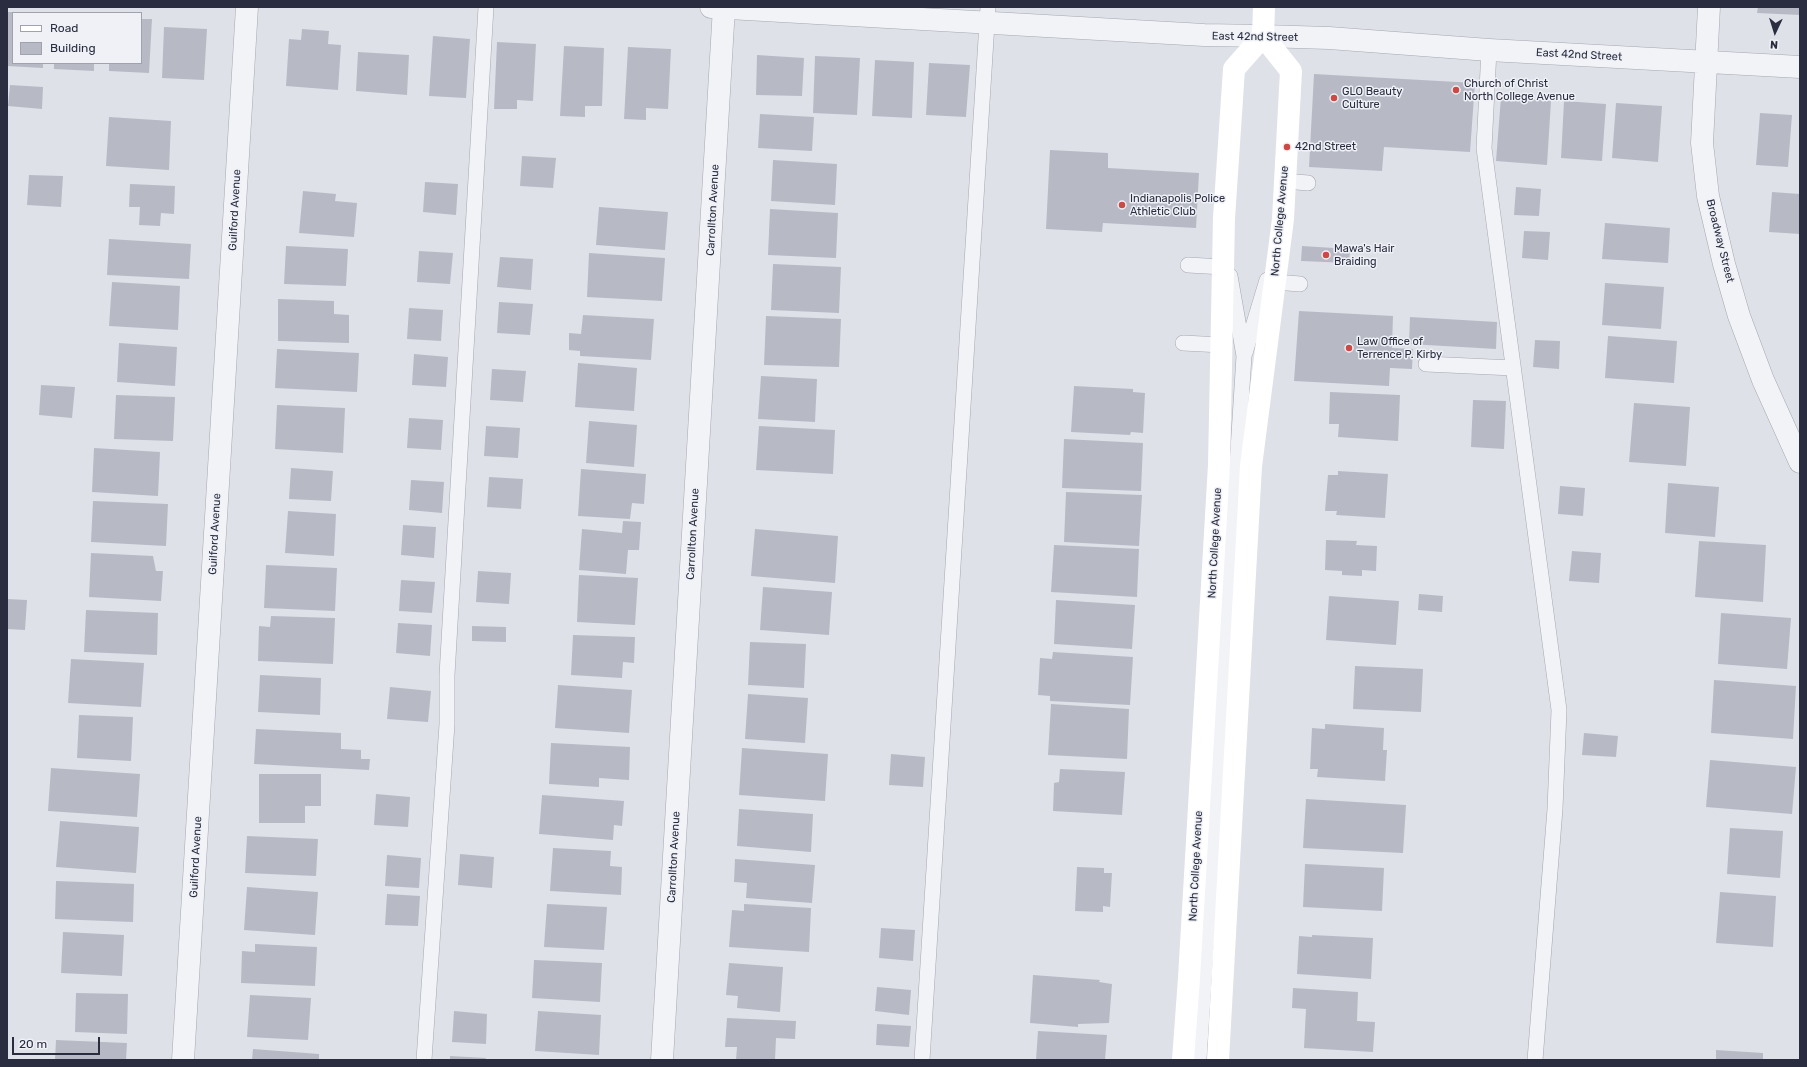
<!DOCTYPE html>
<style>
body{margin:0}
#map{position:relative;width:1807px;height:1067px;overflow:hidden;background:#dfe1e8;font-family:Rubik,sans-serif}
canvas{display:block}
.frame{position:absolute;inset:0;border:8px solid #292d3f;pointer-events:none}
.legend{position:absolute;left:12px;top:12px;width:130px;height:52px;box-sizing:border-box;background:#eff1f6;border:1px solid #a0a3ad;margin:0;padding:5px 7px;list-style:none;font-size:12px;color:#292d3f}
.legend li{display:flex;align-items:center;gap:8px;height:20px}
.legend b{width:20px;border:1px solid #a0a3ad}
.north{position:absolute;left:1755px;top:12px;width:40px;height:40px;-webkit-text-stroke:3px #eff1f6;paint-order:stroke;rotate:184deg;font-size:11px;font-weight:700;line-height:16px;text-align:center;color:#292d3f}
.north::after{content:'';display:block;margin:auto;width:14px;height:18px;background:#292d3f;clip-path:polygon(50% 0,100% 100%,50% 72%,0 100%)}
.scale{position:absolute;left:12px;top:1037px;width:88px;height:18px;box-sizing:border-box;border:2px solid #292d3f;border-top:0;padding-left:5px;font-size:12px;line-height:14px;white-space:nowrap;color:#292d3f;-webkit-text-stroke:3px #eff1f6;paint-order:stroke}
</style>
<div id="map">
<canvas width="1807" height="1067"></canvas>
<div class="frame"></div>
<ul class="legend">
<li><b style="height:5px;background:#fff"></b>Road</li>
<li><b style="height:11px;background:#b7bac5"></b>Building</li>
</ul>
<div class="north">N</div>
<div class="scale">20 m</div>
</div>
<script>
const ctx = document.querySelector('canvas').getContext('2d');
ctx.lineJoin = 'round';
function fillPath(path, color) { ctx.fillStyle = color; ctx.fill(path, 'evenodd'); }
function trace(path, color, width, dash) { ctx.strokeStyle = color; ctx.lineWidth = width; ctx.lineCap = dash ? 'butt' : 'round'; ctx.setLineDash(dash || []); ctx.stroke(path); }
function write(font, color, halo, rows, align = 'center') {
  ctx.font = font + ' Rubik,sans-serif'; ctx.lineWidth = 3; ctx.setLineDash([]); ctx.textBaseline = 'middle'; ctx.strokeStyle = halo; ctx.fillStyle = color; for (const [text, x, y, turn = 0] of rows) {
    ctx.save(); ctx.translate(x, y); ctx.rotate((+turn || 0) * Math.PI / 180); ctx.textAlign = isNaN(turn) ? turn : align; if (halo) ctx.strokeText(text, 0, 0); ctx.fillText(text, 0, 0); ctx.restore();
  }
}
const building = new Path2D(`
 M 1758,7 L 1800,7 L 1800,15 L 1757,13 Z
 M 7,12 L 13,12 L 13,63 L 43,63 L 43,68 L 7,66 Z
 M 141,19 L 152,19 L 149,73 L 109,71 L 109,63 L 141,63 Z
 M 164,27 L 207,29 L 204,80 L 162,78 Z
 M 302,29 L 329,31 L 328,44 L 341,45 L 338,90 L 286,86 L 289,39 L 301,40 Z
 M 433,36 L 470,39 L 466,98 L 429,96 Z
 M 497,42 L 536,44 L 533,101 L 517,100 L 517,109 L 494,109 Z
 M 564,46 L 604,48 L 602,106 L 585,106 L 585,117 L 560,116 Z
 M 628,47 L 671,49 L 668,109 L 646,108 L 646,120 L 624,119 Z
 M 358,52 L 409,55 L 407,95 L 356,91 Z
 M 757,55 L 804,58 L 802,96 L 756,95 Z
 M 815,56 L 860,58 L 857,115 L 813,113 Z
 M 875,60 L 914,62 L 912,118 L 872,116 Z
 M 54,63 L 94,63 L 94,71 L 54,69 Z
 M 929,63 L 970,65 L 966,117 L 926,115 Z
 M 1314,74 L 1475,83 L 1470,152 L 1384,147 L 1382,171 L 1309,167 Z
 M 10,85 L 43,87 L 42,109 L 8,106 Z
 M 1501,97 L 1551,101 L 1547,165 L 1496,161 Z
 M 1564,101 L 1606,104 L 1602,161 L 1561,158 Z
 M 1616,103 L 1662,106 L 1658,162 L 1612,158 Z
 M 1760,113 L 1792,115 L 1788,167 L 1756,165 Z
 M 760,114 L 814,117 L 812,151 L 758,148 Z
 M 109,117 L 171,121 L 169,170 L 106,166 Z
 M 1050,150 L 1108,153 L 1108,168 L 1199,173 L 1196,228 L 1103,223 L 1102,232 L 1046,229 Z
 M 522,156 L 556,158 L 553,188 L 520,186 Z
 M 773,160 L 837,164 L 835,205 L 771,201 Z
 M 29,175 L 63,176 L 61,207 L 27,205 Z
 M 425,182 L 458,184 L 456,215 L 423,212 Z
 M 130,184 L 175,186 L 174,214 L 161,213 L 160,226 L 139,225 L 140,207 L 129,207 Z
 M 1516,187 L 1541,189 L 1539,216 L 1514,215 Z
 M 303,191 L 336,194 L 335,201 L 357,203 L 354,237 L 299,233 Z
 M 1772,192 L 1800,194 L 1800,234 L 1769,232 Z
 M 599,207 L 668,212 L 665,250 L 596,245 Z
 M 770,209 L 838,213 L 836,258 L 768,255 Z
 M 1605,223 L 1670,228 L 1668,263 L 1602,259 Z
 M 1524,231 L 1550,232 L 1548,260 L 1522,258 Z
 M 109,239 L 191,244 L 189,279 L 107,275 Z
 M 286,246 L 348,249 L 346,286 L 284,284 Z
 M 1302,246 L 1350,249 L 1349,263 L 1301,261 Z
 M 419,251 L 453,253 L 450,284 L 417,282 Z
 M 589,253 L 665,258 L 662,301 L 587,297 Z
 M 500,257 L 533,259 L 531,290 L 497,287 Z
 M 773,264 L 841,267 L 839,313 L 771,310 Z
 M 112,282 L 180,286 L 178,330 L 109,326 Z
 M 1605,283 L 1664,287 L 1661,329 L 1602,325 Z
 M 278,299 L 334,301 L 334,314 L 349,315 L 349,343 L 278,341 Z
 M 499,302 L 533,304 L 530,335 L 497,333 Z
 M 409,308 L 443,310 L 441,341 L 407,339 Z
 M 1299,311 L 1393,316 L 1392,348 L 1413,349 L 1412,369 L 1390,368 L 1389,386 L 1294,381 Z
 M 583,315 L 654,319 L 651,360 L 580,356 L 580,351 L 569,350 L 569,333 L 581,334 Z
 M 766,316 L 841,319 L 839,367 L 764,365 Z
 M 1410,317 L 1497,322 L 1496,349 L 1409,344 Z
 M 1608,336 L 1677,341 L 1674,383 L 1605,378 Z
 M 1535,340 L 1560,341 L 1559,369 L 1533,367 Z
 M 119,343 L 177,347 L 175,386 L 117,382 Z
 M 277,349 L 359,353 L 357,392 L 275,388 Z
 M 414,354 L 448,357 L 446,387 L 412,385 Z
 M 578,363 L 637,368 L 634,411 L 575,407 Z
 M 492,369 L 526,371 L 523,402 L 490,400 Z
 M 761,376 L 817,379 L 815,422 L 758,419 Z
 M 41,385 L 75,387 L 72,418 L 39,415 Z
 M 1074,386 L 1133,389 L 1133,392 L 1145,393 L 1143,433 L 1131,432 L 1130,435 L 1071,432 Z
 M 1330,392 L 1400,395 L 1398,441 L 1338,437 L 1339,424 L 1329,424 Z
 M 116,395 L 175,397 L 173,441 L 114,439 Z
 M 1473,400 L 1506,401 L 1504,449 L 1471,447 Z
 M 1634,403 L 1690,407 L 1686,466 L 1629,462 Z
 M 277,405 L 345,408 L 343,453 L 275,449 Z
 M 409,418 L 443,420 L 441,450 L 407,448 Z
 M 589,421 L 637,425 L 634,467 L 586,463 Z
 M 486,426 L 520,428 L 518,458 L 484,456 Z
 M 759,426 L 835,430 L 833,474 L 756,470 Z
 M 1064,439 L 1143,443 L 1141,491 L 1062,488 Z
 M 94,448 L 160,452 L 158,496 L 92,492 Z
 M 291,468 L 333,471 L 331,501 L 289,499 Z
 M 581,469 L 646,474 L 644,504 L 632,503 L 630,519 L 578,516 Z
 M 1338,471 L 1388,474 L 1385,518 L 1336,515 L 1337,511 L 1325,511 L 1328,475 L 1338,475 Z
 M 489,477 L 523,479 L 521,509 L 487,507 Z
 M 411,480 L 444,482 L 442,513 L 409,510 Z
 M 1668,483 L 1719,487 L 1715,537 L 1665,533 Z
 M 1560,486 L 1585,488 L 1583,516 L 1558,514 Z
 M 1066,492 L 1142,495 L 1139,546 L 1064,542 Z
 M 93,501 L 168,504 L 166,546 L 91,542 Z
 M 288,511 L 336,514 L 334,556 L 285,553 Z
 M 623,521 L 641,522 L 639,550 L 628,550 L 626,574 L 579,570 L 582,529 L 622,533 Z
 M 403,525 L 436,527 L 434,558 L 401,555 Z
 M 755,529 L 838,536 L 835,583 L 751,576 Z
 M 1326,540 L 1357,541 L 1356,545 L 1377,546 L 1376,571 L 1362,570 L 1362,576 L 1342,575 L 1342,571 L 1325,570 Z
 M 1699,541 L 1766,545 L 1763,602 L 1695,597 Z
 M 1054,545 L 1139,549 L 1137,597 L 1051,592 Z
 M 1572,551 L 1601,553 L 1599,583 L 1569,581 Z
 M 91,553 L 153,556 L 156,571 L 163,571 L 161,601 L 89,597 Z
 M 266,565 L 337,568 L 335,611 L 264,608 Z
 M 478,571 L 511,573 L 509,604 L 476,602 Z
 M 579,575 L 638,578 L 635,625 L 577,622 Z
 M 401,580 L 435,582 L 432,613 L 399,611 Z
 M 763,587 L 832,592 L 829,635 L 760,630 Z
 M 1419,594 L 1443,596 L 1442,612 L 1418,610 Z
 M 1329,596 L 1399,601 L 1396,645 L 1326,640 Z
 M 7,599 L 27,600 L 25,630 L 7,629 Z
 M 1056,600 L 1135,605 L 1132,649 L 1054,644 Z
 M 86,610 L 158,613 L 157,655 L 84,652 Z
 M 1721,613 L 1791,618 L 1787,669 L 1718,664 Z
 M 271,616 L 335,618 L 333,664 L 258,661 L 259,626 L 270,627 Z
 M 398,623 L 432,625 L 430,656 L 396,653 Z
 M 472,626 L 506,627 L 506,642 L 472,641 Z
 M 573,635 L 635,637 L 634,663 L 623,662 L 622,678 L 571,675 Z
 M 750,642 L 806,644 L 804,688 L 748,685 Z
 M 1053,652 L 1133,657 L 1130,705 L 1050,701 L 1050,696 L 1038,695 L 1040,658 L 1052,659 Z
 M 71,659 L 144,663 L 141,707 L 68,703 Z
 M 1355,666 L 1423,669 L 1421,712 L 1353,709 Z
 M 260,675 L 321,678 L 320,715 L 258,712 Z
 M 1714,680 L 1796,686 L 1793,739 L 1711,733 Z
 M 558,685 L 632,690 L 629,733 L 555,728 Z
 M 390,687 L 431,691 L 428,722 L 387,719 Z
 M 748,694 L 808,698 L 805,743 L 745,739 Z
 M 1051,704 L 1129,709 L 1127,759 L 1048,755 Z
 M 79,715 L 133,717 L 131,761 L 77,758 Z
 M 1325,724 L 1384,728 L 1383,750 L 1387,750 L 1385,781 L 1317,777 L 1318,769 L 1310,769 L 1312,728 L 1325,729 Z
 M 256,729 L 341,733 L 341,749 L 361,750 L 361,759 L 370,759 L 369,770 L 254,764 Z
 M 1584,733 L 1618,736 L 1616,757 L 1582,755 Z
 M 551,743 L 630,747 L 629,780 L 599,778 L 599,787 L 549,784 Z
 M 742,748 L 828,754 L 825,801 L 739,795 Z
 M 891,754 L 925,757 L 923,787 L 889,785 Z
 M 1710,760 L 1796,767 L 1792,814 L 1706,807 Z
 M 51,768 L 140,774 L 137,817 L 48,811 Z
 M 1060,769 L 1125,772 L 1122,815 L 1053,811 L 1054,783 L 1059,782 Z
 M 259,774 L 321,774 L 321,806 L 305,806 L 305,823 L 259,823 Z
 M 376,794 L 410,797 L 408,827 L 374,825 Z
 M 542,795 L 624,801 L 622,826 L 614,825 L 613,840 L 539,834 Z
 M 1306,799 L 1406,805 L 1403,853 L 1303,848 Z
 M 739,809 L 813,814 L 811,852 L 737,846 Z
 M 60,821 L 139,827 L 136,873 L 56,867 Z
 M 1730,828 L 1783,831 L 1780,878 L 1727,874 Z
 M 247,836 L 318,839 L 316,876 L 245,873 Z
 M 553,848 L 611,851 L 610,866 L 622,867 L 621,895 L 550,891 Z
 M 460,854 L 494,857 L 492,888 L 458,885 Z
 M 387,855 L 421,858 L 419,888 L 385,886 Z
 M 735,859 L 815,865 L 812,903 L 746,898 L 747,883 L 734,882 Z
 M 1305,864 L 1384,868 L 1382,911 L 1303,907 Z
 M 1077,867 L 1104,868 L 1104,873 L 1112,873 L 1110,907 L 1103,906 L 1103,912 L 1075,911 Z
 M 56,881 L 134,884 L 133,922 L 55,919 Z
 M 247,887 L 318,892 L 315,935 L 244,930 Z
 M 1720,892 L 1776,896 L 1773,947 L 1716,943 Z
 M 387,894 L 420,896 L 418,926 L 385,925 Z
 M 547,904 L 607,907 L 604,950 L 544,947 Z
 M 744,904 L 811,908 L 809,952 L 729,947 L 732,910 L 744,911 Z
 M 881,928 L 915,930 L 913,961 L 879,958 Z
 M 63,932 L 124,935 L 122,976 L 61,973 Z
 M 1312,935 L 1373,938 L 1371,979 L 1297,974 L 1299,936 L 1312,937 Z
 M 255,944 L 317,947 L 315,986 L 241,983 L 242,951 L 255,952 Z
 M 534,960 L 602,963 L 600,1002 L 532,998 Z
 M 729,963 L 783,967 L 780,1012 L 737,1008 L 738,996 L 726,995 Z
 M 1033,975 L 1100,980 L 1099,982 L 1112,984 L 1109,1023 L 1078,1024 L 1078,1027 L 1030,1023 Z
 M 877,987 L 911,990 L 909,1015 L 875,1011 Z
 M 1293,988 L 1358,992 L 1357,1021 L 1375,1022 L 1373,1052 L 1304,1048 L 1306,1009 L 1292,1008 Z
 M 76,993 L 128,994 L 127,1034 L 75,1032 Z
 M 250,995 L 311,998 L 308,1040 L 247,1037 Z
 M 454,1011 L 487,1014 L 486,1044 L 452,1042 Z
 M 538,1011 L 601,1015 L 599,1055 L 535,1051 Z
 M 727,1018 L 796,1021 L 795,1039 L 776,1038 L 775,1060 L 736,1060 L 737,1047 L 725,1047 Z
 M 877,1024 L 911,1026 L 909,1047 L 876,1045 Z
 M 1038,1031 L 1107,1035 L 1105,1060 L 1036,1060 Z
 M 56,1040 L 127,1043 L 126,1060 L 55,1060 Z
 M 253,1049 L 319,1054 L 319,1060 L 252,1060 Z
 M 1716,1050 L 1763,1053 L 1763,1060 L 1716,1060 Z
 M 450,1056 L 486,1058 L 485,1060 L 450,1060 Z`);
const service = new Path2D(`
 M 1489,50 L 1484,148 L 1559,710 L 1555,809 L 1535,1060
 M 1285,181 L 1308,183
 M 1188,265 L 1223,267
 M 1275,282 L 1300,284
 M 1183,343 L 1222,345
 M 1245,353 L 1267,280
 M 1426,364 L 1513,368
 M 424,1060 L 447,724 L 447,675 L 486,7
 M 922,1060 L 988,7
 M 1199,1060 L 1244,356 L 1230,276`);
const minor = new Path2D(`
 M 1709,7 L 1702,143 L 1708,196 L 1724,264 L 1739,316 L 1763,380 L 1800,462
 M 1263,36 L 1329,38 L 1489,50 L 1800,67
 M 183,1060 L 247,7
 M 662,1060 L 724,7`);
const tertiary = new Path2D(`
 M 711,7 L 1204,35 L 1263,36`);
const secondary = new Path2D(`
 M 1183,1060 L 1189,978 L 1219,465 L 1224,218 L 1234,69 L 1263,36
 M 1218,1060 L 1251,466 L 1283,219 L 1291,71 L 1263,36 L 1264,7`);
const markers = [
 [1456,90,4,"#cc4946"],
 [1334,98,4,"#cc4946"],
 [1287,147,4,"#cc4946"],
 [1122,205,4,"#cc4946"],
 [1326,255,4,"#cc4946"],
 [1349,348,4,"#cc4946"]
];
const streetNames = [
 ["East 42nd Street",1255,37,1],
 ["East 42nd Street",1579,55,3],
 ["Guilford Avenue",235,210,-87],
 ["Carrollton Avenue",713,210,-87],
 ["North College Avenue",1280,221,-85],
 ["Broadway Street",1720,241,76],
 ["Guilford Avenue",215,534,-87],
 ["Carrollton Avenue",693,534,-87],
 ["North College Avenue",1215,543,-87],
 ["Guilford Avenue",196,857,-87],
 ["Carrollton Avenue",674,857,-87],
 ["North College Avenue",1196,866,-87]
];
const poiNames = [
 ["Church of Christ",1464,84],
 ["North College Avenue",1464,97],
 ["GLO Beauty",1342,92],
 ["Culture",1342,105],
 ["42nd Street",1295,147],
 ["Indianapolis Police",1130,199],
 ["Athletic Club",1130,212],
 ["Mawa's Hair",1334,249],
 ["Braiding",1334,262],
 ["Law Office of",1357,342],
 ["Terrence P. Kirby",1357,355]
];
fillPath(building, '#b7bac5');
trace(service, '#a5a7b2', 16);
trace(minor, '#a5a7b2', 23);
trace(tertiary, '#a5a7b2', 23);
trace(service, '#f2f3f7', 15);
trace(minor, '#f2f3f7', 22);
trace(tertiary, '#f2f3f7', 22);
trace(secondary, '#fff', 22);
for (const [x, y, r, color] of markers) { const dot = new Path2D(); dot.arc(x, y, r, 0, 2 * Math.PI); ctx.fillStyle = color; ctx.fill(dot); trace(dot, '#eff1f6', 1.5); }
write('11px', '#292d3f', '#eff1f6', streetNames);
write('11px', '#292d3f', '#eff1f6', poiNames, 'left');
</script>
